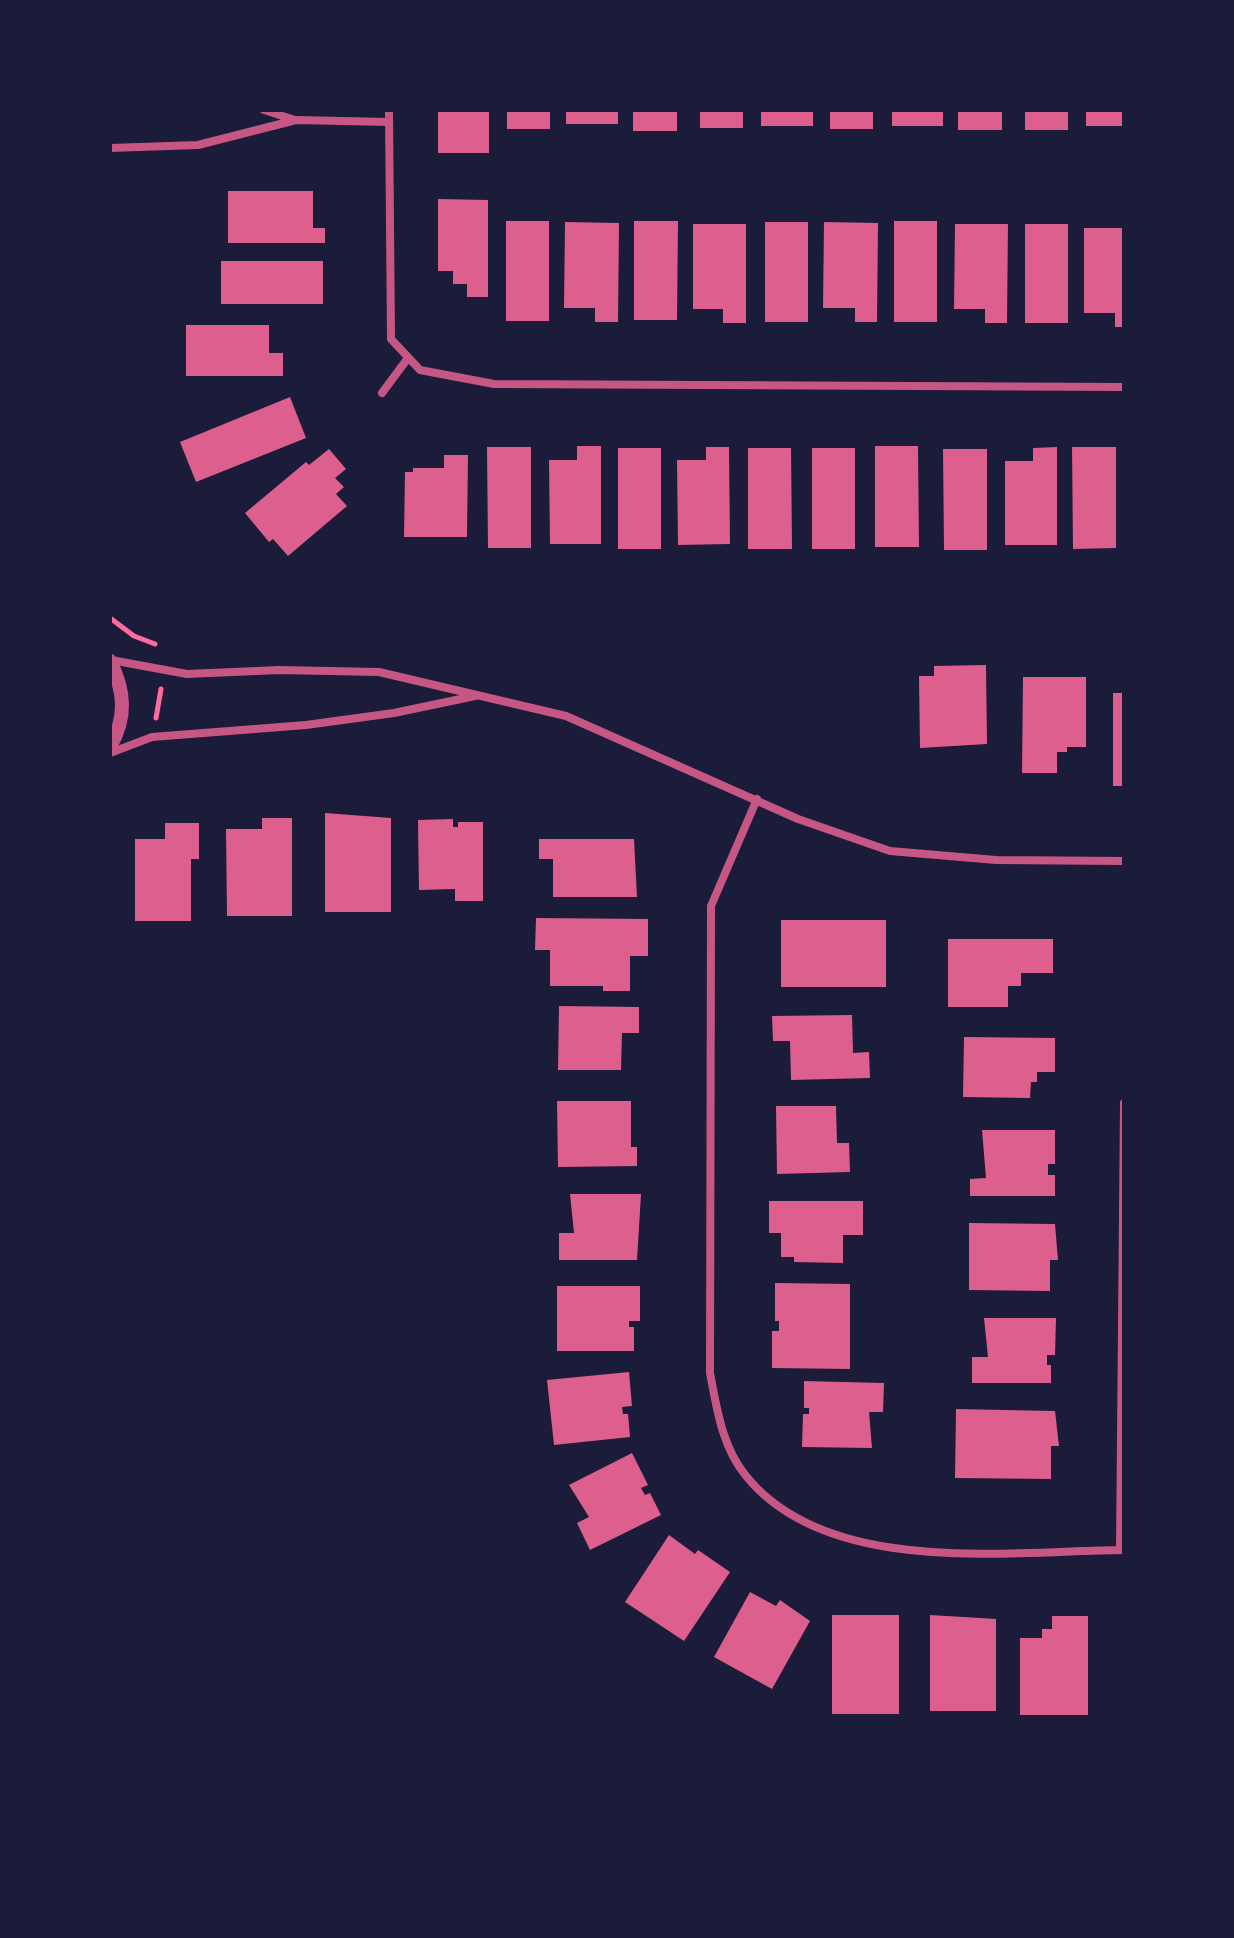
<!DOCTYPE html>
<style>
body{margin:0}
#map{position:relative;width:1234px;height:1938px;overflow:hidden;background:#1b1b3a;font-family:Montserrat,sans-serif}
canvas{display:block}
.frame{position:absolute;inset:0;border:112px solid #1b1b3a;pointer-events:none}
</style>
<div id="map">
<canvas width="1234" height="1938"></canvas>
<div class="frame"></div>
</div>
<script>
const ctx = document.querySelector('canvas').getContext('2d');
ctx.lineJoin = 'round';
function fillPath(path, color) { ctx.fillStyle = color; ctx.fill(path, 'evenodd'); }
function trace(path, color, width, dash) { ctx.strokeStyle = color; ctx.lineWidth = width; ctx.lineCap = dash ? 'butt' : 'round'; ctx.setLineDash(dash || []); ctx.stroke(path); }
const building = new Path2D(`
 M 438,110 L 489,110 L 489,153 L 438,153 Z
 M 507,110 L 550,110 L 550,129 L 507,129 Z
 M 566,110 L 618,110 L 618,124 L 566,124 Z
 M 633,110 L 677,110 L 677,131 L 633,131 Z
 M 700,110 L 743,110 L 743,128 L 700,128 Z
 M 761,110 L 813,110 L 813,126 L 761,126 Z
 M 830,110 L 873,110 L 873,129 L 830,129 Z
 M 892,110 L 943,110 L 943,126 L 892,126 Z
 M 958,110 L 1002,110 L 1002,130 L 958,130 Z
 M 1025,110 L 1068,110 L 1068,130 L 1025,130 Z
 M 1086,110 L 1124,110 L 1124,126 L 1086,126 Z
 M 228,191 L 313,191 L 313,228 L 325,228 L 325,243 L 228,243 Z
 M 438,199 L 488,200 L 488,297 L 467,297 L 467,284 L 453,284 L 453,271 L 438,271 Z
 M 506,221 L 549,221 L 549,321 L 506,321 Z
 M 634,221 L 678,221 L 677,320 L 634,320 Z
 M 894,221 L 937,221 L 937,322 L 894,322 Z
 M 565,222 L 619,223 L 618,322 L 595,322 L 595,308 L 564,308 Z
 M 765,222 L 808,222 L 808,322 L 765,322 Z
 M 824,222 L 878,223 L 877,322 L 855,322 L 855,308 L 823,308 Z
 M 693,224 L 746,224 L 746,323 L 723,323 L 723,309 L 693,309 Z
 M 955,224 L 1008,224 L 1007,323 L 985,323 L 985,309 L 954,309 Z
 M 1025,224 L 1068,224 L 1068,323 L 1025,323 Z
 M 1084,228 L 1124,228 L 1124,327 L 1115,327 L 1115,313 L 1084,313 Z
 M 221,261 L 323,261 L 323,304 L 221,304 Z
 M 186,325 L 269,325 L 269,353 L 283,353 L 283,376 L 186,376 Z
 M 290,397 L 306,438 L 196,482 L 180,442 Z
 M 577,446 L 601,446 L 601,544 L 550,544 L 549,460 L 577,460 Z
 M 875,446 L 918,446 L 919,547 L 875,547 Z
 M 487,447 L 531,447 L 531,548 L 488,548 Z
 M 706,447 L 729,447 L 730,544 L 678,545 L 677,460 L 706,460 Z
 M 1057,447 L 1057,545 L 1005,545 L 1005,461 L 1033,461 L 1033,448 Z
 M 1072,447 L 1116,447 L 1116,548 L 1073,549 Z
 M 618,448 L 661,448 L 661,549 L 618,549 Z
 M 748,448 L 791,448 L 792,549 L 748,549 Z
 M 812,448 L 855,448 L 855,549 L 812,549 Z
 M 329,449 L 346,469 L 335,478 L 344,487 L 336,494 L 347,506 L 288,556 L 273,539 L 269,542 L 245,513 L 306,462 L 309,465 Z
 M 943,449 L 987,449 L 987,550 L 944,550 Z
 M 444,455 L 468,455 L 467,537 L 404,537 L 405,472 L 413,472 L 413,468 L 444,468 Z
 M 986,665 L 987,744 L 920,748 L 919,676 L 934,676 L 934,666 Z
 M 1023,677 L 1086,677 L 1086,747 L 1067,747 L 1067,752 L 1057,752 L 1057,773 L 1022,773 Z
 M 1113,693 L 1124,693 L 1124,786 L 1113,786 Z
 M 325,813 L 391,818 L 391,912 L 325,912 Z
 M 262,818 L 292,818 L 292,916 L 227,916 L 226,829 L 262,829 Z
 M 453,819 L 453,827 L 458,827 L 458,822 L 483,822 L 483,901 L 455,901 L 455,889 L 419,890 L 418,820 Z
 M 165,823 L 199,823 L 199,859 L 191,859 L 191,921 L 135,921 L 135,839 L 165,839 Z
 M 539,839 L 634,839 L 637,897 L 553,897 L 553,859 L 539,859 Z
 M 536,918 L 648,919 L 648,956 L 630,956 L 630,991 L 603,991 L 603,986 L 550,986 L 550,950 L 535,950 Z
 M 781,920 L 886,920 L 886,987 L 781,987 Z
 M 948,939 L 1053,939 L 1053,973 L 1021,973 L 1021,986 L 1008,986 L 1008,1007 L 948,1007 Z
 M 559,1006 L 639,1007 L 639,1033 L 622,1033 L 621,1070 L 558,1070 Z
 M 852,1015 L 853,1053 L 869,1052 L 870,1078 L 791,1080 L 790,1041 L 773,1041 L 772,1016 Z
 M 964,1037 L 1055,1038 L 1055,1072 L 1037,1072 L 1037,1082 L 1031,1082 L 1030,1098 L 963,1097 Z
 M 557,1101 L 631,1101 L 631,1147 L 637,1147 L 637,1166 L 558,1167 Z
 M 776,1106 L 836,1106 L 837,1143 L 849,1143 L 850,1172 L 777,1174 Z
 M 982,1130 L 1055,1130 L 1055,1164 L 1048,1164 L 1048,1175 L 1055,1175 L 1055,1196 L 970,1196 L 970,1179 L 986,1178 Z
 M 570,1194 L 641,1194 L 637,1260 L 559,1260 L 559,1233 L 574,1233 Z
 M 769,1201 L 863,1201 L 863,1235 L 843,1235 L 843,1263 L 794,1262 L 794,1257 L 781,1257 L 781,1233 L 769,1233 Z
 M 969,1223 L 1055,1224 L 1058,1260 L 1050,1260 L 1050,1291 L 969,1290 Z
 M 775,1283 L 850,1284 L 850,1369 L 772,1368 L 772,1331 L 779,1331 L 779,1321 L 775,1321 Z
 M 557,1286 L 640,1286 L 640,1321 L 629,1321 L 629,1327 L 634,1327 L 634,1351 L 557,1351 Z
 M 984,1318 L 1056,1318 L 1055,1355 L 1047,1355 L 1047,1365 L 1051,1365 L 1051,1383 L 972,1383 L 972,1357 L 988,1357 Z
 M 629,1372 L 632,1406 L 622,1407 L 623,1414 L 628,1414 L 630,1437 L 554,1445 L 547,1380 Z
 M 804,1381 L 884,1383 L 883,1412 L 869,1412 L 872,1448 L 802,1447 L 803,1414 L 809,1414 L 809,1408 L 804,1408 Z
 M 956,1409 L 1055,1411 L 1059,1446 L 1051,1446 L 1051,1479 L 955,1478 Z
 M 632,1453 L 648,1485 L 641,1488 L 645,1495 L 650,1493 L 661,1515 L 590,1550 L 577,1523 L 589,1517 L 569,1485 Z
 M 669,1535 L 695,1554 L 698,1550 L 730,1572 L 684,1641 L 625,1602 Z
 M 750,1592 L 776,1606 L 780,1600 L 810,1621 L 772,1689 L 714,1657 Z
 M 832,1615 L 899,1615 L 899,1714 L 832,1714 Z
 M 930,1615 L 996,1619 L 996,1711 L 930,1711 Z
 M 1052,1616 L 1088,1616 L 1088,1715 L 1020,1715 L 1020,1638 L 1042,1638 L 1042,1629 L 1052,1629 Z`);
const path = new Path2D(`
 M 110,618 L 134,636 L 155,644
 M 156,718 L 161,689`);
const minor = new Path2D(`
 M 264,110 L 295,120
 M 389,110 L 391,339 L 420,370 L 494,384 L 1124,387
 M 110,148 L 198,145 L 296,120 L 389,122
 M 382,393 L 408,358
 M 111,660 L 187,674 L 279,670 L 379,672 L 566,716 L 798,819 L 890,851 L 996,860 L 1124,861
 M 110,753 L 152,737 L 306,725 L 394,713 L 475,696
 M 757,799 L 711,906 L 710,1373 C 717,1409 722,1447 746,1476 C 828,1577 1008,1551 1124,1550
 M 1120,1550 L 1124,1103`);
const tertiary = new Path2D(`
 M 110,661 C 125,691 127,717 110,747`);
fillPath(building, '#dd5f8e');
trace(path, '#ff6b9d', 5);
trace(minor, '#c65784', 8);
trace(tertiary, '#c65784', 14);
</script>
